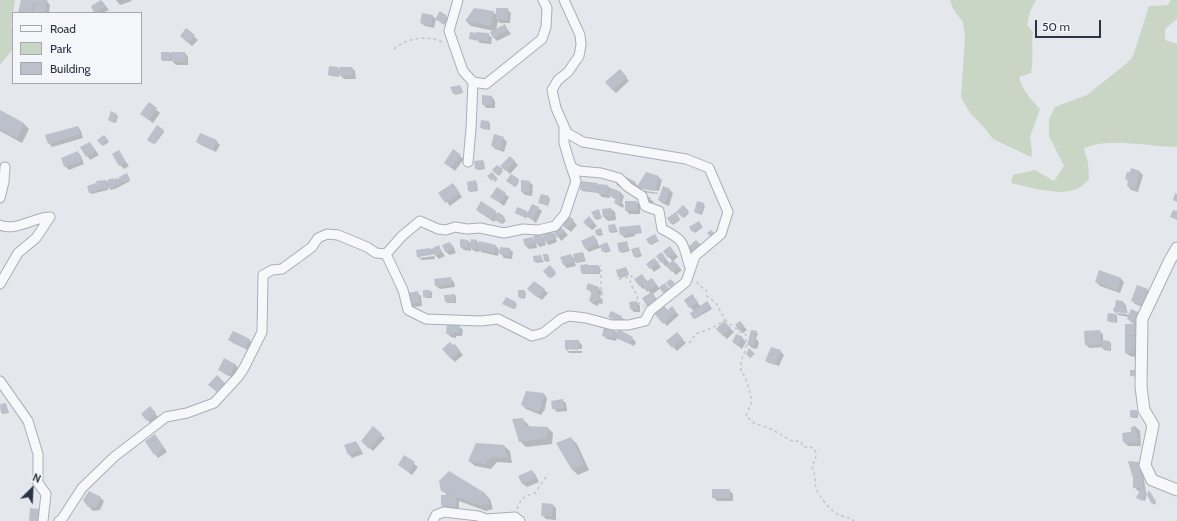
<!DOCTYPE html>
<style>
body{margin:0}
#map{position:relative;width:1177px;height:521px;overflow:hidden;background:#e4e7ec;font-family:Cabin,sans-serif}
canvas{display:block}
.legend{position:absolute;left:12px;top:12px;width:130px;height:72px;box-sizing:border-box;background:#f4f6f9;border:1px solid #a4a8b1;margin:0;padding:5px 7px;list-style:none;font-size:12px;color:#2b3445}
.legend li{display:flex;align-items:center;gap:8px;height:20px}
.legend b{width:20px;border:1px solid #a4a8b1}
.north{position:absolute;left:12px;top:469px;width:40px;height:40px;-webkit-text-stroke:3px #f4f6f9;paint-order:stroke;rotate:24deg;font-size:11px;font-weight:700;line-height:16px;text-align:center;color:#2b3445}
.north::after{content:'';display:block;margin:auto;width:14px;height:18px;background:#2b3445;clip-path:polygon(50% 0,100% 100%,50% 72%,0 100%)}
.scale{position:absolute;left:1035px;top:20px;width:66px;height:18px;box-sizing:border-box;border:2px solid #2b3445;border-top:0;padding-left:5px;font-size:12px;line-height:14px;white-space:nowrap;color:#2b3445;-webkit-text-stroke:3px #f4f6f9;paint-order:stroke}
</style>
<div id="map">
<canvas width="1177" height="521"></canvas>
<ul class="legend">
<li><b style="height:5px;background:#f7f8fa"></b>Road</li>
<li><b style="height:11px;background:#c9d6c5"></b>Park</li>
<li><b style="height:11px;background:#bbc0ca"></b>Building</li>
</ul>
<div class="north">N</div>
<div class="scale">50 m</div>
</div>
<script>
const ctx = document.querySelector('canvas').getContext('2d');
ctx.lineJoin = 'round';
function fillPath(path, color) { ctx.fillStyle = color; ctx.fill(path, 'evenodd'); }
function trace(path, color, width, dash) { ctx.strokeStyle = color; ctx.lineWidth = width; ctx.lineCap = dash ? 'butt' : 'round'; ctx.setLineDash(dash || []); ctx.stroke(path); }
const green = new Path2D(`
 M 0,0 L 15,0 L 11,26 L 13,27 L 13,49 L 0,65 L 0,68 Z
 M 950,0 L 1036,0 L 1030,12 L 1027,25 L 1033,32 C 1031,46 1034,59 1031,73 L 1019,77 C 1023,91 1030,99 1040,109 L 1030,137 L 1032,152 L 1031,157 L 993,139 L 982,125 L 970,113 L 961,97 L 965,37 L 963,22 L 953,9 Z
 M 1171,0 L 1177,0 L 1177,19 L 1165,29 L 1165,40 L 1177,44 L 1177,147 C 1146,147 1113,137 1084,148 L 1088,163 L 1089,179 C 1087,181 1085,184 1082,186 C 1065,199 1030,187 1011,183 L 1013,175 L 1035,170 L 1054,181 L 1064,166 L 1049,136 L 1049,120 L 1055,107 L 1087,95 L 1127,63 L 1133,56 L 1149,6 L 1168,5 Z`);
const shadow = new Path2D(`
 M 22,0 L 47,1 L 50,5 L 49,13 L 19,13 Z
 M 116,0 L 131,0 L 132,1 L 120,5 Z
 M 102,1 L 109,10 L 103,13 L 96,13 L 92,6 Z
 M 507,9 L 511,13 L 510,23 L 500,23 L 498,21 L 496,30 L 505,26 L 511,34 L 497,41 L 493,37 L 494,31 L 471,26 L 466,21 L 493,12 L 497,15 Z
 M 440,13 L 448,18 L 444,25 L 436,19 L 434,28 L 425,26 L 421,23 L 433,16 L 436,20 Z
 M 187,30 L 198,40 L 192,46 L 185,40 Z
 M 476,34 L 477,36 L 488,34 L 492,38 L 491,44 L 480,43 L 476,39 L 476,41 L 470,38 Z
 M 170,53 L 172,55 L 185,53 L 188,57 L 188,65 L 176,65 L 172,61 L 163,61 L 162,60 Z
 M 338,68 L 340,71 L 352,68 L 355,71 L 356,79 L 344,79 L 339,74 L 339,77 L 331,76 L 329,75 Z
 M 623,74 L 629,81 L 616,93 L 612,89 Z
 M 452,87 L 461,88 L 463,93 L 455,95 Z
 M 492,97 L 495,101 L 495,108 L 486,108 L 483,104 Z
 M 149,104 L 160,113 L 153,123 L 145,117 Z
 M 0,112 L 24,124 L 29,129 L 22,143 L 0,131 Z
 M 111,112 L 118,116 L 116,123 L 109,120 Z
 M 489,122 L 490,123 L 490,130 L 483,129 L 481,127 Z
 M 78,127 L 81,131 L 83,138 L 52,147 L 49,143 Z
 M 163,130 L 164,132 L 155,144 L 150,141 Z
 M 106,138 L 109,142 L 103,146 L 99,140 Z
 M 503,138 L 507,142 L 504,152 L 495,149 L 492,145 Z
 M 216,141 L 220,145 L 216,152 L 201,145 L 197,142 Z
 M 93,147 L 99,155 L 90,160 L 82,148 Z
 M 118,151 L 129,166 L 124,169 L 120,165 Z
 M 78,152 L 81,156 L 84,164 L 69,170 L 65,166 Z
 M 460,156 L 464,159 L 455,171 L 445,163 Z
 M 510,157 L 518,165 L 510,174 L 502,166 Z
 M 483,161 L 484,162 L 485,169 L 478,170 L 476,168 Z
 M 497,166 L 503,171 L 499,176 L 493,170 Z
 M 1132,169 L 1140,172 L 1143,175 L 1138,192 L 1131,190 L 1128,186 L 1129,182 L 1126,179 L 1130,174 Z
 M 127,174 L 130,181 L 117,188 L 111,190 L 108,186 L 108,190 L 91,194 L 90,192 L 95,184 L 98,188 L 106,181 L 109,184 L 108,181 L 119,179 Z
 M 658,177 L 662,180 L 659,191 L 641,188 L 641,190 L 658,193 L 658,194 L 641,192 L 635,194 L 618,186 L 615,182 L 635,183 L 639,187 Z
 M 518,180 L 519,181 L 516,187 L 507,181 Z
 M 475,181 L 477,183 L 478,191 L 471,192 L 469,191 Z
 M 529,182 L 533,185 L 532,196 L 525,195 L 522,192 Z
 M 582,182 L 597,184 L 600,187 L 600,185 L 608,186 L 611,189 L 621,193 L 624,196 L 622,203 L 624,205 L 623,208 L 619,206 L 615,203 L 617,200 L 610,196 L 610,198 L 602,197 L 598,193 L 582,191 L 581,189 Z
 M 456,188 L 462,197 L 450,206 L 440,193 Z
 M 497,189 L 509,197 L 504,206 L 492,197 Z
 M 670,190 L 673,193 L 669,206 L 662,203 L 659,200 Z
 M 641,193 L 654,202 L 651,208 Z
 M 548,197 L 550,199 L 548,206 L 540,203 Z
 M 636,202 L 640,205 L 640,214 L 629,214 L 626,210 Z
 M 482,203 L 506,220 L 503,224 L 496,220 L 494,222 L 477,210 Z
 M 703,204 L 705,206 L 702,215 L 696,213 L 695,212 Z
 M 683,206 L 689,213 L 684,218 L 677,212 Z
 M 518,208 L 529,213 L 538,208 L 542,211 L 536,223 L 527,216 L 527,218 L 517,214 L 516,213 Z
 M 611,209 L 615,212 L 616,220 L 608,221 L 604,217 L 603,210 Z
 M 598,210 L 602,218 L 597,220 L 595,219 Z
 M 677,215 L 680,220 L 673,225 L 668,218 Z
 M 568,216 L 577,225 L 571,232 L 565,227 Z
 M 592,221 L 597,226 L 592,230 L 584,222 Z
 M 700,224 L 703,227 L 695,233 L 691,228 Z
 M 615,225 L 618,232 L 612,233 L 610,232 Z
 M 559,226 L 568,235 L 561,241 L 555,231 Z
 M 640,226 L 642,233 L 635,234 L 635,236 L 625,238 L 621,234 Z
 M 601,229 L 603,235 L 599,236 L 597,235 Z
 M 551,231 L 555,235 L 557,242 L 549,245 L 544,240 L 546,245 L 540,247 L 536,243 L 537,248 L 529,249 L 526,246 L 532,238 L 536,242 L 540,235 L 546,240 Z
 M 593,236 L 597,240 L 599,246 L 607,243 L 611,251 L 605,253 L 602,247 L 589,252 L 586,249 Z
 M 656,236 L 659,241 L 651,245 L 647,239 Z
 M 471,240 L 477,241 L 479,244 L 496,246 L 499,250 L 498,256 L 481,252 L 480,250 L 479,252 L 474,251 L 471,248 L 471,251 L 464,250 L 461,247 L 468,241 L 471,243 Z
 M 626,242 L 630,251 L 622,253 L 620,251 Z
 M 450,243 L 453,246 L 456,253 L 450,255 L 446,252 L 444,245 Z
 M 438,246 L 445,256 L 439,259 L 436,256 L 436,254 L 420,256 L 420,258 L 434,256 L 435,259 L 422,260 L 418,257 L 430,249 L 431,250 Z
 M 638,248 L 642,256 L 636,258 L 635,256 Z
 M 509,249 L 513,252 L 512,259 L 504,258 L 501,254 Z
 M 664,251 L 673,251 L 678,257 L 673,261 L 682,270 L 676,275 L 667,265 L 665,266 L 662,262 L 662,254 L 670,264 L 673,262 Z
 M 583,253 L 586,261 L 577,263 L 574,260 L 576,266 L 567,268 L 564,265 L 570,255 L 576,260 Z
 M 548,255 L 550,261 L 546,262 L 545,260 Z
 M 540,256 L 544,262 L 537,263 L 535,262 Z
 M 658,263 L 661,267 L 654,272 L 648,264 Z
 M 599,266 L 600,268 L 600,274 L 583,274 L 582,272 Z
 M 550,267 L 556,274 L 551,278 L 545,271 Z
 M 626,268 L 629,275 L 620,278 L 619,276 Z
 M 642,275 L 648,282 L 655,283 L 659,288 L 665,284 L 672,293 L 668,296 L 661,288 L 653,294 L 661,306 L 668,311 L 672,308 L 679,315 L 667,326 L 654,312 L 651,294 L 646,288 L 643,289 L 635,280 Z
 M 450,278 L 454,282 L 455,287 L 440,289 L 436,286 Z
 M 1120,278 L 1124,282 L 1120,293 L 1100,286 L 1096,282 Z
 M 1138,286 L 1147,290 L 1151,294 L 1145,308 L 1135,304 L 1132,300 Z
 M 598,288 L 602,291 L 600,297 L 603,300 L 602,304 L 599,303 L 598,306 L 593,304 L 590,301 L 592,293 L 587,289 Z
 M 544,290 L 548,293 L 542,300 L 532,293 Z
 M 430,291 L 432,292 L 432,298 L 426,298 L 424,296 Z
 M 524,291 L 526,293 L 525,299 L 520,298 L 519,297 Z
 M 417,292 L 421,296 L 422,306 L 413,307 L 410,303 Z
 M 455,295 L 456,297 L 456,303 L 447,303 L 446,301 Z
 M 695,299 L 701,307 L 709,304 L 712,309 L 695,319 L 694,318 L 694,311 L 690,307 Z
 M 636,302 L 640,306 L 640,312 L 634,312 L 631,309 Z
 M 1123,302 L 1126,305 L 1127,311 L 1129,313 L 1117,311 L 1117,313 L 1131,315 L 1139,313 L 1139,354 L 1135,350 L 1135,357 L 1130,356 L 1126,353 L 1126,325 L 1138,325 L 1132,323 L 1128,319 L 1129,317 L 1118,315 L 1114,311 Z
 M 515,303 L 517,304 L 515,309 L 505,305 Z
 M 1109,314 L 1116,315 L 1117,316 L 1117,323 L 1110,322 L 1108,321 Z
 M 610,316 L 621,317 L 625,320 L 623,325 L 613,320 Z
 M 724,322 L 734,332 L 727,339 L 717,329 Z
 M 740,322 L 747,330 L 743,333 L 736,325 Z
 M 459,326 L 463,330 L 462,336 L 456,336 L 456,338 L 451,337 L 448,334 Z
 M 605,328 L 614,330 L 617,333 L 632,338 L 636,342 L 634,346 L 618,338 L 618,339 L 617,338 L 616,341 L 607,339 L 604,336 Z
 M 1099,331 L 1103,334 L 1103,342 L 1109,342 L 1111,343 L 1111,351 L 1104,350 L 1103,347 L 1090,348 L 1086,345 Z
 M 756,332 L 758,334 L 756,339 L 759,342 L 757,349 L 752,348 L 748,344 Z
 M 680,337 L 686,343 L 677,351 L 668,341 Z
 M 742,338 L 746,342 L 742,349 L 733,342 Z
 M 230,340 L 249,340 L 253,343 L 250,351 L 233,343 Z
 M 566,341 L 578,341 L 582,345 L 582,349 L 568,349 L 568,351 L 582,351 L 582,353 L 569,353 L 566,349 Z
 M 458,349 L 463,355 L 455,362 L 451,358 Z
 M 780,351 L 784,355 L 779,366 L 769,362 L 769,364 L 767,361 Z
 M 225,359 L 235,364 L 238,368 L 233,378 L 223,373 L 220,369 Z
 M 217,377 L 228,387 L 221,395 L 210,385 Z
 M 544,394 L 547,398 L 545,409 L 541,415 L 526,409 L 522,405 Z
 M 562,400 L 566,403 L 567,411 L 557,412 L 553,408 Z
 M 6,404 L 9,413 L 3,414 L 2,413 Z
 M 150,408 L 158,417 L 151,424 L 142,414 Z
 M 1136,411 L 1138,412 L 1138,418 L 1133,418 L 1131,417 Z
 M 522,419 L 528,424 L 529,427 L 548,428 L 553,433 L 552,444 L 526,447 L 520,441 Z
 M 1136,427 L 1140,431 L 1141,446 L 1128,446 L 1124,442 Z
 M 381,435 L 385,438 L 373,451 L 365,444 Z
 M 571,438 L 577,444 L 589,470 L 578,475 L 573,470 L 557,444 Z
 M 158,439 L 167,452 L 158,458 L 155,454 Z
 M 356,442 L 359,446 L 363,454 L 352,458 L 349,454 Z
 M 504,446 L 510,451 L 512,463 L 497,462 L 491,469 L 475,466 L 469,461 Z
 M 405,457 L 418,467 L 412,475 L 399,465 Z
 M 1139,463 L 1142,467 L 1146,492 L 1148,494 L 1150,492 L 1156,503 L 1154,505 L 1147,493 L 1145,501 L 1138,498 L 1140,491 L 1138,491 L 1134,487 L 1134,478 Z
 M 532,471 L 535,474 L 539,482 L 527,487 L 523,484 L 520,476 Z
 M 442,490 L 484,493 L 490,499 L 493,509 L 486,511 L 459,501 L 459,510 L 445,509 L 442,506 L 448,496 Z
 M 729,490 L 733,494 L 733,501 L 717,501 L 713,497 Z
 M 101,498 L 104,501 L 100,510 L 93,511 L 89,507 Z
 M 553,505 L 556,508 L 556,520 L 546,519 L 542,515 Z`);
const building = new Path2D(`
 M 21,0 L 34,0 L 31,13 L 18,13 Z
 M 36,0 L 47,0 L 45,13 L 33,13 Z
 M 101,0 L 106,6 L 94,13 L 91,6 Z
 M 474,8 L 494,11 L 490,26 L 465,21 Z
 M 496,8 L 508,8 L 507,20 L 496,19 Z
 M 440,11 L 447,16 L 443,24 L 435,19 Z
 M 422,13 L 433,15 L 431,25 L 420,23 Z
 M 505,24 L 508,30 L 493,38 L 490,32 Z
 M 186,28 L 195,35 L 188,43 L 180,36 Z
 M 470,32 L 476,33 L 475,40 L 469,39 Z
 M 476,32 L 489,33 L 488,41 L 476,40 Z
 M 161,52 L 170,52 L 170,60 L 161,60 Z
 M 171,52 L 185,52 L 185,62 L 171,61 Z
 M 329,66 L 338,67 L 338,76 L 328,75 Z
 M 339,67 L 352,67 L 353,75 L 340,76 Z
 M 620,69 L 627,77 L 612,90 L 605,82 Z
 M 460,85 L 463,92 L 453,94 L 450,87 Z
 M 482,95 L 492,96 L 492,105 L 482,105 Z
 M 149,102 L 157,108 L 149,120 L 140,114 Z
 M 0,110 L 24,123 L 17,138 L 0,129 Z
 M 111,111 L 117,114 L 114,123 L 108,120 Z
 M 481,120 L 489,121 L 488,129 L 480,128 Z
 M 157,125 L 164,130 L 153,144 L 147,140 Z
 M 78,126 L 80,134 L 48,144 L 45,135 Z
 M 200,133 L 217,140 L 213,150 L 196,142 Z
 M 494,134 L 504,137 L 500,149 L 491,146 Z
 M 104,135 L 108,140 L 101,145 L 97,140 Z
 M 90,142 L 96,151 L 86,157 L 80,147 Z
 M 453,149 L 461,155 L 451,168 L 444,163 Z
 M 119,150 L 126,162 L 119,166 L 112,154 Z
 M 78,151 L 81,161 L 64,167 L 61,158 Z
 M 510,156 L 515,161 L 506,171 L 500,166 Z
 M 483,160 L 484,168 L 475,169 L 474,161 Z
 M 497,165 L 503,169 L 497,175 L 492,170 Z
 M 1131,168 L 1140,171 L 1135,189 L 1127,186 L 1128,180 L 1125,179 L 1127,172 L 1130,172 Z
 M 614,171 L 636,182 L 631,192 L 614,182 L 615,179 L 611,177 Z
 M 492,172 L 498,179 L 495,182 L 493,179 L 492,181 L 487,176 Z
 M 646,172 L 659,176 L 655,191 L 636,188 Z
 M 127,173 L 130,179 L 122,183 L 119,177 Z
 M 511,174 L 519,179 L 515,187 L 506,181 Z
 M 113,178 L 115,187 L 109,189 L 107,180 Z
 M 118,178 L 121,184 L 115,186 L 114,179 Z
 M 106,180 L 107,188 L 98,190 L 96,181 Z
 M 476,180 L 477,190 L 468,191 L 467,182 Z
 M 521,180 L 530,181 L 529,192 L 521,192 Z
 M 581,181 L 589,182 L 588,190 L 580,190 Z
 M 589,182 L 598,183 L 597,192 L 588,191 Z
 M 96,183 L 98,190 L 89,193 L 87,186 Z
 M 453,183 L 460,193 L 445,203 L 438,193 Z
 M 599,184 L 608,185 L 607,195 L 598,193 Z
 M 663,186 L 670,189 L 665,203 L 658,200 Z
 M 497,187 L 506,193 L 500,203 L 490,197 Z
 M 611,188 L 621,192 L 619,199 L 621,201 L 620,205 L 614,203 L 616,198 L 608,195 Z
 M 641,192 L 651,198 L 647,205 L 637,199 Z
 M 1175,193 L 1177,194 L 1177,202 L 1173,200 Z
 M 541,194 L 549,196 L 547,205 L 538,203 Z
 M 481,201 L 496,211 L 491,220 L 476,210 Z
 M 625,201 L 637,201 L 637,210 L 625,211 Z
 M 697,201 L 704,203 L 700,214 L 694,212 Z
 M 532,204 L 539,207 L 532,220 L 526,216 Z
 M 683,205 L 689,211 L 682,217 L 676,212 Z
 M 517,207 L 527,211 L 525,219 L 524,217 L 515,213 Z
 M 611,208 L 613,216 L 603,217 L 602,209 Z
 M 599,209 L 601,217 L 595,219 L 591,212 Z
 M 1173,210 L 1177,211 L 1177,220 L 1170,217 Z
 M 498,212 L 505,217 L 501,224 L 493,218 Z
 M 676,212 L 680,219 L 671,224 L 667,218 Z
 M 568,215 L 574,220 L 567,229 L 560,224 Z
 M 589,216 L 594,222 L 588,227 L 583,222 Z
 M 699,221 L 702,226 L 692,232 L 689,227 Z
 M 615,224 L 617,231 L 609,232 L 608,225 Z
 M 559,225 L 565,231 L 557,238 L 553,231 Z
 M 640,225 L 641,232 L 620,235 L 619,227 Z
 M 601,228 L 602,234 L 596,235 L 595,230 Z
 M 551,230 L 554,239 L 545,242 L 542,234 Z
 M 711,230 L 715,234 L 712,238 L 707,233 Z
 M 541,234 L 543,242 L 535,244 L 533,236 Z
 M 655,234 L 658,240 L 649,244 L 646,239 Z
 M 594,235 L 597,244 L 585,249 L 581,241 Z
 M 532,237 L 534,244 L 525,246 L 523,239 Z
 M 460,239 L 468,240 L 468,248 L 460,247 Z
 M 471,239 L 477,240 L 476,249 L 469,248 Z
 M 696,240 L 703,247 L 691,258 L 684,251 Z
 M 479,241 L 496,245 L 494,253 L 477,249 Z
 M 627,241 L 629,249 L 619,252 L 617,243 Z
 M 450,242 L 453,249 L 445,252 L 442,245 Z
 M 607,242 L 610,250 L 602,252 L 600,245 Z
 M 439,245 L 442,252 L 435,256 L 431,249 Z
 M 670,246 L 675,253 L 668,258 L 663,251 Z
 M 500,247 L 510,248 L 509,256 L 499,254 Z
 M 639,247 L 641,254 L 634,257 L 631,249 Z
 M 430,248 L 432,255 L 417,257 L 416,250 Z
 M 583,252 L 585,260 L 575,262 L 573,254 Z
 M 662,252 L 666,259 L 661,263 L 656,256 Z
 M 543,254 L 548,254 L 549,260 L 544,261 Z
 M 571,254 L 573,262 L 563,265 L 560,257 Z
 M 541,255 L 543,261 L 534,262 L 533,256 Z
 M 654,258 L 659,263 L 650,269 L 646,264 Z
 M 673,260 L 679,266 L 672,272 L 666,266 Z
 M 588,264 L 588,265 L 599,265 L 599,273 L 581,273 L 580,265 Z
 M 550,265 L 556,272 L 549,278 L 543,271 Z
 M 626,267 L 629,274 L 618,277 L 616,270 Z
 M 1099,270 L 1121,278 L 1117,290 L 1095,282 Z
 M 642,274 L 647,281 L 652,278 L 657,285 L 647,292 L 642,284 L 639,286 L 634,279 Z
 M 451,277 L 452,284 L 435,286 L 434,279 Z
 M 670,279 L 675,283 L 670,288 L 666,283 Z
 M 534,281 L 545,289 L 538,298 L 527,289 Z
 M 588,283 L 599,287 L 597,293 L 600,295 L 598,301 L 596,300 L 595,303 L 589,301 L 592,291 L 586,289 Z
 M 665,283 L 669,289 L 663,293 L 659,287 Z
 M 1137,285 L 1148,289 L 1141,305 L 1131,301 Z
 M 423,290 L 430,290 L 431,297 L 423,297 Z
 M 518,290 L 525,290 L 524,298 L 518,297 Z
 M 418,291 L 419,302 L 409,304 L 407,293 Z
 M 652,292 L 658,301 L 648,308 L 642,298 Z
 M 455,294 L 455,302 L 445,302 L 444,295 Z
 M 692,294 L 698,302 L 689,308 L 684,300 Z
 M 506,297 L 516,302 L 513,309 L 502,304 Z
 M 1116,300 L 1123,301 L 1123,304 L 1125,304 L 1124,309 L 1126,309 L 1126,314 L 1113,311 L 1114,307 L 1115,307 Z
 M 637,301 L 637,309 L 630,309 L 629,302 Z
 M 707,301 L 711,307 L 693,319 L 690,313 Z
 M 662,304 L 668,310 L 672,306 L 676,311 L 663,324 L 653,312 Z
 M 1131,309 L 1140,313 L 1136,323 L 1127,319 Z
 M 611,311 L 622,316 L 619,322 L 608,317 Z
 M 1108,313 L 1116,314 L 1115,322 L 1107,321 Z
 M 724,321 L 731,328 L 723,336 L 716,329 Z
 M 740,321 L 744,326 L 739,331 L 735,325 Z
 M 447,324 L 460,325 L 459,333 L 453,332 L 452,334 L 446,334 Z
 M 1125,324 L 1138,324 L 1137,335 L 1129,335 L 1129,336 L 1138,336 L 1138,351 L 1134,351 L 1134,348 L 1132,348 L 1132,353 L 1125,353 Z
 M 604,327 L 614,329 L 612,338 L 602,336 Z
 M 618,329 L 633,337 L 629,344 L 614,337 Z
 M 751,330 L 757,331 L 754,346 L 747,345 Z
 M 1100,330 L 1101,344 L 1085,345 L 1084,331 Z
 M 233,331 L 250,339 L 246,348 L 228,340 Z
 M 677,332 L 683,339 L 672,348 L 666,341 Z
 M 736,334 L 743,337 L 738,346 L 732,342 Z
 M 565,340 L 579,340 L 578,350 L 565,349 Z
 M 1102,340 L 1110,341 L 1110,350 L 1102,349 Z
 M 450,342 L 453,345 L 455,344 L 460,351 L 451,359 L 442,349 Z
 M 771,347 L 781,350 L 775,365 L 765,361 Z
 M 749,348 L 755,354 L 750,358 L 746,354 Z
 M 224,358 L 235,364 L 230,375 L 218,370 Z
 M 1130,370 L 1139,370 L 1139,377 L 1130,376 Z
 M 217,375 L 225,383 L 217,392 L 208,385 Z
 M 526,391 L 544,393 L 542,405 L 538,412 L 521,405 Z
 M 563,399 L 564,408 L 552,409 L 551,401 Z
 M 6,403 L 8,412 L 1,413 L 0,404 Z
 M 150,406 L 156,413 L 147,421 L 141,414 Z
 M 1130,410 L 1137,410 L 1137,417 L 1130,417 Z
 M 523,418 L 525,426 L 548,427 L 547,438 L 519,442 L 512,419 Z
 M 373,426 L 382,434 L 369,449 L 361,441 Z
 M 1136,426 L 1138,443 L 1123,442 L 1122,433 L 1131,432 L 1131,427 Z
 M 155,434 L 164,448 L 154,455 L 145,441 Z
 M 571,437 L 584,464 L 572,470 L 556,443 Z
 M 356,441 L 360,450 L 348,455 L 344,445 Z
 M 476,443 L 504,445 L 507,458 L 491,457 L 485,464 L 468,461 Z
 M 404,455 L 415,462 L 409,472 L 398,465 Z
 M 1128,461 L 1139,462 L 1143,487 L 1133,488 L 1133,478 Z
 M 532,470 L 536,478 L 522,484 L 518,476 Z
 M 449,471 L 485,493 L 489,504 L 480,505 L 456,497 L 456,507 L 441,506 L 441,495 L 452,495 L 441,491 L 439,481 Z
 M 1141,488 L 1146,491 L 1143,501 L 1136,498 Z
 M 712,489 L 730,489 L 729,498 L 712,498 Z
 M 1149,490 L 1156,501 L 1152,504 L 1147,495 Z
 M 89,491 L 101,497 L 96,507 L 88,507 L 83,500 Z
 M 542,503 L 553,504 L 552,516 L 541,516 Z
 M 30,508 L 40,509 L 38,521 L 29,521 Z`);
const path = new Path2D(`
 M 394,49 C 407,38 428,34 444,43
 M 619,279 L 632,276 L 630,283 L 637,295 L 638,303 L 644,306
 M 600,301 L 603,292 L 601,288 L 601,265
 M 725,320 L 740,332 L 746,335 L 746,349 L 741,361 L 741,371 C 748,380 749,390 752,401 L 746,416 L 754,423 L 771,429 L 794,442 L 798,441 L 801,442 L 803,447 L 810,447 L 815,449 L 816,456 L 812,467 C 816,475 814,480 816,488 C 819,497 831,511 839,515 C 844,517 849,517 854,521
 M 689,343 L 696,334 L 712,328 L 725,320 L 716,303 L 707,296 L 706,290 L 700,286 L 695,280
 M 517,509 C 521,498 524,496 535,493 L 548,474`);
const minor = new Path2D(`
 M 458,0 L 449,31 L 463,71 L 473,82 L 486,84 L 542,39 L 546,27 L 547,8 L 543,0
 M 468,162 L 471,129 L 473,82
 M 571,167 L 579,171 L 601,173 L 619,178 L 628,187 L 642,196 L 645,206 L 659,211 L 662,229 C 684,240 683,242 689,265
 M 0,198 L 4,182 L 5,167
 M 0,225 C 16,232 34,217 50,217 L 36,238 L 18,253 L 0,284
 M 386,254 L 403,290 L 408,310 L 426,319 L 481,321 L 498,319 L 532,336 L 543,333 L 561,319 L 569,316 L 586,318 L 612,325 L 629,325 L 645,321 L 650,311 L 686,282 L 695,256 L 721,234 L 728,212 L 709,168 L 686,159 L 583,142 L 567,133 L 556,108 L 552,90 L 558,80 L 568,72 L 579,56 L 581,45 L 580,35 L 564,0
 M 0,381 L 28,421 L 38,454 L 38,483 L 46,494 L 43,521
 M 59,521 L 62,519 L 82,488 L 114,457 L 166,417 L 187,413 L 214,403 L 238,377 L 244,368 L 262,332 L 263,275 L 272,270 L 282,269 L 312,247 L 318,238 L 327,234 L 338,235 L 367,247 L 376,253 L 386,254 L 402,236 L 420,221 L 438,229 L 446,230 L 455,227 L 467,229 L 480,228 L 504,233 L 523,229 L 538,230 L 555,226 L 565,214 L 576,181 L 569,160 L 564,143 L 564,127
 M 433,521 L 436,515 L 444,512 L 478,516 L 486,519 L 515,517 L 520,521`);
const tertiary = new Path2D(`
 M 1177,248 L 1170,260 L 1142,319 L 1141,387 L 1144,410 L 1153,425 L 1145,465 L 1152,480 L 1177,490`);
fillPath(green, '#c9d6c5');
fillPath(shadow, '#0003');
fillPath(building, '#bbc0ca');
trace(minor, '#a9aeb7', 11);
trace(tertiary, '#a9aeb7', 13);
trace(path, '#c2c5cb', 1.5, [3, 3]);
trace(minor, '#f7f8fa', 9);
trace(tertiary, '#f7f8fa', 11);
</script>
